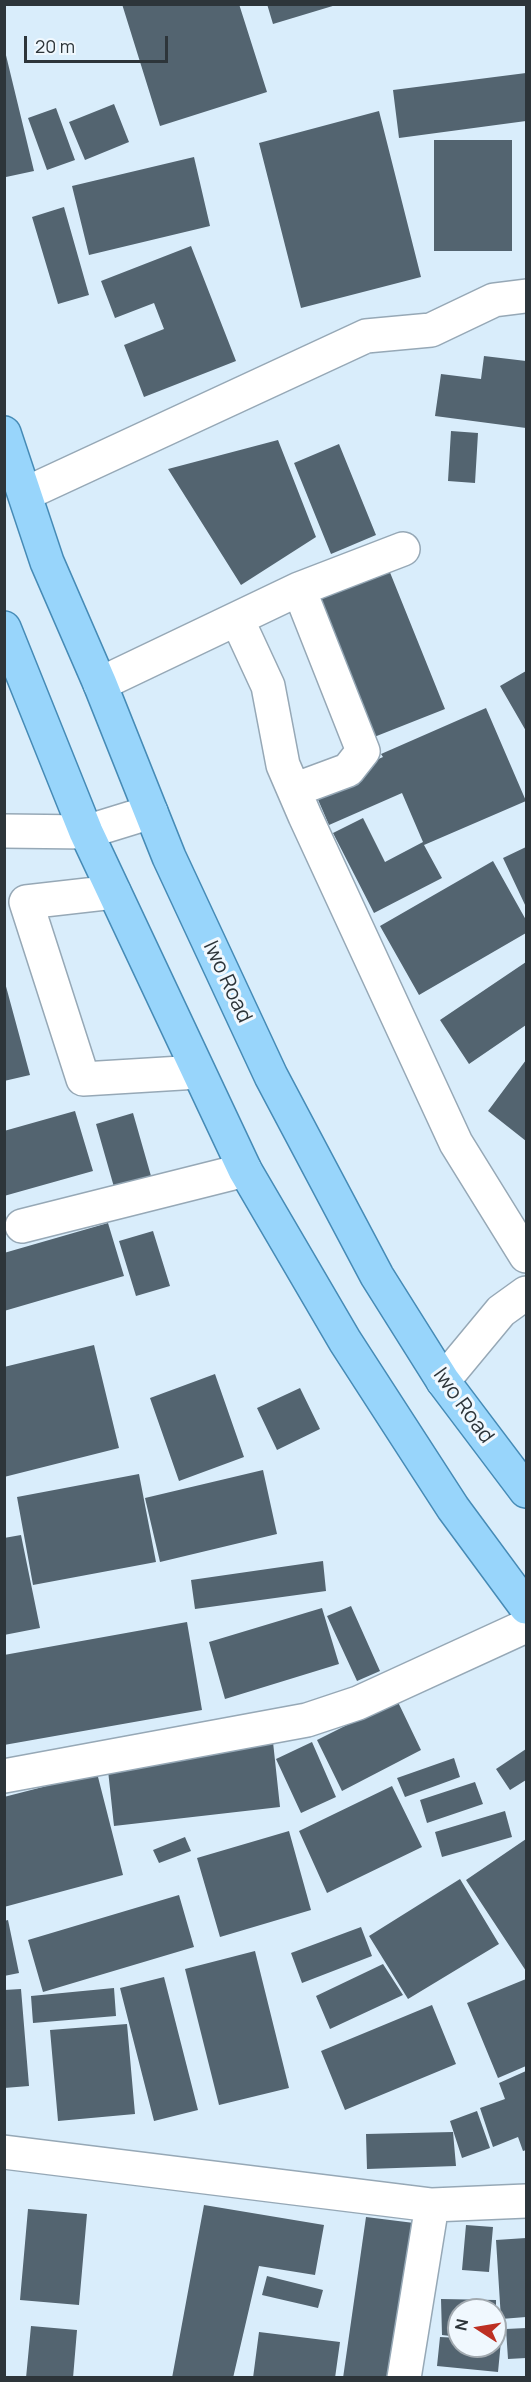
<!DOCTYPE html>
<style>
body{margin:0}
#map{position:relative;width:531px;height:2382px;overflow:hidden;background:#d9edfb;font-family:Manrope,sans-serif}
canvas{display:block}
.frame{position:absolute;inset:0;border:6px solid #2d353a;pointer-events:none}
.north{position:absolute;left:447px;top:2298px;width:60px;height:60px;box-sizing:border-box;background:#f0f8fe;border:2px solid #a2aab0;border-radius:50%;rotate:282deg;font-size:16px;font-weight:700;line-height:24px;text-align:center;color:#2d353a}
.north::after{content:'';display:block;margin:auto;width:21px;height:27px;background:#bd3023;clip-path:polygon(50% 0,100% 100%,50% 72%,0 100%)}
.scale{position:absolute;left:24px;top:36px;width:144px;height:27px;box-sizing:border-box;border:3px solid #2d353a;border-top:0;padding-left:8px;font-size:18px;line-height:21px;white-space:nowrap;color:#2d353a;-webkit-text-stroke:4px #f0f8fe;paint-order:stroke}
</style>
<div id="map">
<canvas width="531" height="2382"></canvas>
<div class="frame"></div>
<div class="north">N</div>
<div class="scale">20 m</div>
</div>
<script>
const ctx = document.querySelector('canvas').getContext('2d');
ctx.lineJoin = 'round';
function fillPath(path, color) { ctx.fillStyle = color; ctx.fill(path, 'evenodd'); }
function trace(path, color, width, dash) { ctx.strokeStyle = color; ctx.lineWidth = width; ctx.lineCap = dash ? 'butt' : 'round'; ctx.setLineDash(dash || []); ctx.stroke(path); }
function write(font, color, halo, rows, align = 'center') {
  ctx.font = font + ' Manrope,sans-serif'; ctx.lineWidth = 6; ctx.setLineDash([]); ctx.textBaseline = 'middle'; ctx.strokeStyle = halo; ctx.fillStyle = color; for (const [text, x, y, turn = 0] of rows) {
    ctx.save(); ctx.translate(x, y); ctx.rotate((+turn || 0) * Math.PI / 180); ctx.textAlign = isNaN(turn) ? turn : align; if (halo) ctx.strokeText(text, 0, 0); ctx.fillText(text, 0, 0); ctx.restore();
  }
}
const building = new Path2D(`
 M 122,4 L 239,4 L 267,92 L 160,126 Z
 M 267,4 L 336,4 L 336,5 L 273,24 Z
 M 4,47 L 34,171 L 6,177 L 4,170 Z
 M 526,73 L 526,121 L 399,138 L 393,90 Z
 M 114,104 L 129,142 L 85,160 L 69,122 Z
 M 56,108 L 75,160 L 47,170 L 28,118 Z
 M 379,111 L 421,277 L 301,308 L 259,143 Z
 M 434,140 L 512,140 L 512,251 L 434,251 Z
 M 194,157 L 210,226 L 89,255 L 72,186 Z
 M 64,207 L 89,295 L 58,304 L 32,217 Z
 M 191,246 L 236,361 L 144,397 L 124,345 L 164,329 L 154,303 L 115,318 L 101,281 Z
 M 484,356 L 526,361 L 526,428 L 435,416 L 441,374 L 481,379 Z
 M 451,431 L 478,433 L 475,483 L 448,481 Z
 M 278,440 L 316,537 L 241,585 L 168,469 Z
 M 339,444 L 376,535 L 331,554 L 294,463 Z
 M 389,570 L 445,709 L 364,741 L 309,601 Z
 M 526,671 L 526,731 L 500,686 Z
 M 486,708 L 526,801 L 424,845 L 442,878 L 374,913 L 333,833 L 363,818 L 385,862 L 423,842 L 402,793 L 329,825 L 313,788 L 383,757 L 381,754 Z
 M 526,847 L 526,907 L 503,858 Z
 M 493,861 L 526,920 L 526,933 L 419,995 L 380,926 Z
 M 526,962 L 526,1025 L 469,1064 L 440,1020 Z
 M 4,979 L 30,1075 L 4,1081 Z
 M 526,1060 L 526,1141 L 488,1111 Z
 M 75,1111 L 93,1171 L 4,1196 L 4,1131 Z
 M 133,1113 L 151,1176 L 114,1187 L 96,1124 Z
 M 108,1223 L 124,1276 L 4,1311 L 4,1253 Z
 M 153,1231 L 170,1286 L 136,1296 L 119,1241 Z
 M 94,1345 L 119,1448 L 4,1477 L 4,1367 Z
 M 215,1374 L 244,1457 L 179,1481 L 150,1398 Z
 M 300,1388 L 320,1429 L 277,1450 L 257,1408 Z
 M 263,1470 L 277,1534 L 160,1562 L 145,1498 Z
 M 139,1474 L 156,1562 L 33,1585 L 17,1497 Z
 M 21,1535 L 40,1628 L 4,1635 L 4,1538 Z
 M 323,1561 L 326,1591 L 195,1609 L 191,1580 Z
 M 351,1606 L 380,1671 L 357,1681 L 327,1616 Z
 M 322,1608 L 339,1664 L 225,1699 L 209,1642 Z
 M 187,1622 L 202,1710 L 4,1745 L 4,1655 Z
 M 397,1700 L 421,1750 L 342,1791 L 317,1740 Z
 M 273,1742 L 280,1807 L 114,1826 L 107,1761 Z
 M 312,1742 L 336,1797 L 301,1813 L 276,1759 Z
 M 526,1749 L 526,1780 L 510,1790 L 496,1769 Z
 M 454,1758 L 460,1777 L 405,1797 L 397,1778 Z
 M 97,1773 L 123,1875 L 4,1907 L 4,1797 Z
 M 475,1782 L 483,1804 L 427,1823 L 420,1800 Z
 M 392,1786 L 422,1847 L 327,1893 L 299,1831 Z
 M 505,1811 L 512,1837 L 442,1857 L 435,1832 Z
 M 289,1831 L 311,1910 L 220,1937 L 197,1858 Z
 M 185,1837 L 191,1851 L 159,1863 L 153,1850 Z
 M 526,1839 L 526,1971 L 466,1880 Z
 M 460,1879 L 499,1944 L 408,1999 L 369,1936 Z
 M 179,1895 L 194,1947 L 43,1992 L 28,1940 Z
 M 8,1920 L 19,1973 L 4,1976 L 4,1921 Z
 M 361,1927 L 372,1956 L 302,1983 L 291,1953 Z
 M 255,1951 L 289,2088 L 219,2105 L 185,1969 Z
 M 383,1964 L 403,1995 L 330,2029 L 316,1996 Z
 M 164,1977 L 198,2110 L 154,2121 L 120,1988 Z
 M 526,1979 L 526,2066 L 498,2078 L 467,2003 Z
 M 114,1988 L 116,2016 L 33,2023 L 31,1996 Z
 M 21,1989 L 29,2086 L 4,2088 L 4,1990 Z
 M 432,2005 L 456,2064 L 345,2110 L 321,2051 Z
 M 127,2024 L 135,2114 L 58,2121 L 50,2030 Z
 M 526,2071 L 526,2150 L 523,2151 L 518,2137 L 493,2147 L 480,2108 L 505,2099 L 499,2083 Z
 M 477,2111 L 490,2148 L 462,2158 L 450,2121 Z
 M 453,2132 L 456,2166 L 367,2169 L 366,2134 Z
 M 204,2205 L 324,2225 L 315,2275 L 259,2266 L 233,2378 L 172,2378 Z
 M 28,2209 L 87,2214 L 79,2305 L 20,2300 Z
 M 366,2217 L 414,2223 L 392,2378 L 343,2378 Z
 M 466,2225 L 493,2227 L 489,2272 L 462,2270 Z
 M 526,2238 L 526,2317 L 501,2319 L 496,2240 Z
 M 267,2276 L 323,2290 L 318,2308 L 262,2295 Z
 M 441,2299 L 496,2300 L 496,2310 L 459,2310 L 459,2337 L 442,2335 Z
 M 31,2326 L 77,2330 L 73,2378 L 26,2378 Z
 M 495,2326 L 497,2326 L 498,2341 L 501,2341 L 498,2372 L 437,2366 L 440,2337 L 459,2338 L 459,2346 L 495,2346 Z
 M 526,2328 L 526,2358 L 508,2359 L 506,2329 Z
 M 259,2332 L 340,2342 L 335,2378 L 253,2378 Z`);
const minor = new Path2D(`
 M 25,494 L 366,336 L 431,330 L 494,300 L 526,296
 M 237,619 L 268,686 L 283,765 L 305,816 L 456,1143 L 526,1256
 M 100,684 L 299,589 L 403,549
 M 294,790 L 348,770 L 363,751 L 299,589
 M 4,831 L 86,832 L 151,812
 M 114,892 L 26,902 L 83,1079 L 198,1072
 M 22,1226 L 245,1170
 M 443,1381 L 501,1311 L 526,1293
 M 4,1776 L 307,1720 L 358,1703 L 526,1626
 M 4,2152 L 432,2205 L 526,2201
 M 404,2378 L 432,2205`);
const major = new Path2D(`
 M 4,433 L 47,562 L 100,684 L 169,857 L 271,1076 L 377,1276 L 443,1381 L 526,1491
 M 4,628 L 86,832 L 245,1170 L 345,1341 L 453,1508 L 526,1607`);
const streetNames = [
 ["Iwo Road",227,982,65],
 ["Iwo Road",463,1406,54]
];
fillPath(building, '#536470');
trace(minor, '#96a8b6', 36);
trace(major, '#468bb6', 36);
trace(minor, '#fff', 33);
trace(major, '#98d5fb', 33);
write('21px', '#2d353a', '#f0f8fe', streetNames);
</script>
